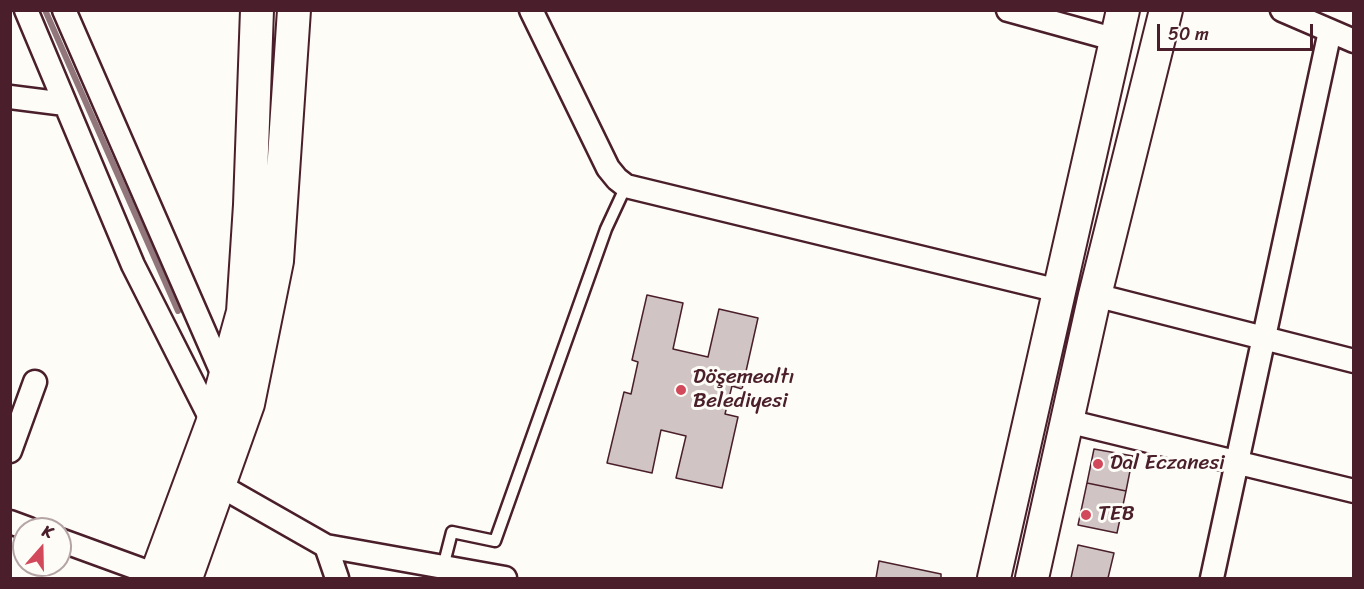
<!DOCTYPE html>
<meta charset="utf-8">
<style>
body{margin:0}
#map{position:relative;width:1364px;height:589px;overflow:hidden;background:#fdfcf7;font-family:Sriracha,sans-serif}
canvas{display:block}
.frame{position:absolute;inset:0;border:12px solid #4a1f2b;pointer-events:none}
.north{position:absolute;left:12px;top:517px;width:60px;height:60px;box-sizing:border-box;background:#fdfcf7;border:2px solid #b5a4a5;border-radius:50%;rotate:20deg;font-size:16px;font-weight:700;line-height:24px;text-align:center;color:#4a1f2b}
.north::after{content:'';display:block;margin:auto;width:21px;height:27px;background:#d1495b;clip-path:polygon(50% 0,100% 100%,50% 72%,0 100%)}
.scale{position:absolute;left:1157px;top:24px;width:156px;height:27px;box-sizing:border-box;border:3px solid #4a1f2b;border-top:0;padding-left:8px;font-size:18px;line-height:21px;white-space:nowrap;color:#4a1f2b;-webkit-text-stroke:4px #fdfcf7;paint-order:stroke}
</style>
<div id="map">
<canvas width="1364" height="589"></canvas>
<div class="frame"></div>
<div class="north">K</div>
<div class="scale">50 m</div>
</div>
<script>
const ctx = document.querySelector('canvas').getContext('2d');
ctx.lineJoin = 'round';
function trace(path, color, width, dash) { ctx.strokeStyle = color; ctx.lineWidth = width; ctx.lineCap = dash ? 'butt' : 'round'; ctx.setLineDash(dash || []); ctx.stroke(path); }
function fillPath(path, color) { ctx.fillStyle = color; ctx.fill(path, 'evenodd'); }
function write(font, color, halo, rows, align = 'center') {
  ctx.font = font + ' Sriracha,sans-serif'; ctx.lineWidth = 6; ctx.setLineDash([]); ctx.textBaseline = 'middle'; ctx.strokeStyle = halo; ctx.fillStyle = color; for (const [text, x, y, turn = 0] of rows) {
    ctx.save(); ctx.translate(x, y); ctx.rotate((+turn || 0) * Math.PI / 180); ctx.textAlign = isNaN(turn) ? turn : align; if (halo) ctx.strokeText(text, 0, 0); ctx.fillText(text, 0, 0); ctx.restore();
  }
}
const stream = new Path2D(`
 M 45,10 L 178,311`);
const building = new Path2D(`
 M 647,295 L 683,303 L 673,349 L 708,357 L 719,309 L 758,318 L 742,389 L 732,386 L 725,414 L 738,417 L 722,488 L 676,478 L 686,436 L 661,430 L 652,473 L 607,463 L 624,392 L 631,394 L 638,362 L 632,360 Z
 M 1094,449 L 1133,456 L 1126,491 L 1087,483 Z
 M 1087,483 L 1126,491 L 1117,533 L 1078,525 Z
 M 1078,545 L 1114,553 L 1108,578 L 1071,578 Z
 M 879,561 L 941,574 L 941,578 L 876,578 Z`);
const lane = new Path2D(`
 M 443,567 L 452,532 L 495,541 L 606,229 L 626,186`);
const street = new Path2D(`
 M 26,10 L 133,265 L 216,429
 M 64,10 L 224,377 L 229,382
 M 531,10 L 608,168 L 617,179 L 626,186 L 1059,291
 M 1008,10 L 1117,40
 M 1282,10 L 1354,41
 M 10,97 L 65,104
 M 1095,295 L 1354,361
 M 1067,421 L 1354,491
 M 10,451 L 35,382
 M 219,485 L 326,546 L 337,578
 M 10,522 L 29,529
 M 60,540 L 156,575
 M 326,546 L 505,578
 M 1212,578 L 1330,31`);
const secondary = new Path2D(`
 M 155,578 L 212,424 L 243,312 L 250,205 L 257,10
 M 186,578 L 248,404 L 277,261 L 294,10
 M 994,578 L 1123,10
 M 1032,578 L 1095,295 L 1166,10`);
const markers = [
 [681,390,6,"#d1495b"],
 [1098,464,6,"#d1495b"],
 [1086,515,6,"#d1495b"]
];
const poiNames = [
 ["Döşemealtı",693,378],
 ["Belediyesi",693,402],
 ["Dal Eczanesi",1110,464],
 ["TEB",1098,515]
];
trace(stream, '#91777b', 6);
fillPath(building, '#d0c5c4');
trace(building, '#4a1f2b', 1.5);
trace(lane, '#4a1f2b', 15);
trace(street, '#4a1f2b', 27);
trace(secondary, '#4a1f2b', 36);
trace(lane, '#fdfcf7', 10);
trace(street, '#fdfcf7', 22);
trace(secondary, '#fdfcf7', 32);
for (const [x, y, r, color] of markers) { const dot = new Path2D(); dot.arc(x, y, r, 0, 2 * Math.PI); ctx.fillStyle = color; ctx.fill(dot); trace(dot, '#fdfcf7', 2); }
write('21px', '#4a1f2b', '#fdfcf7', poiNames, 'left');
</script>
